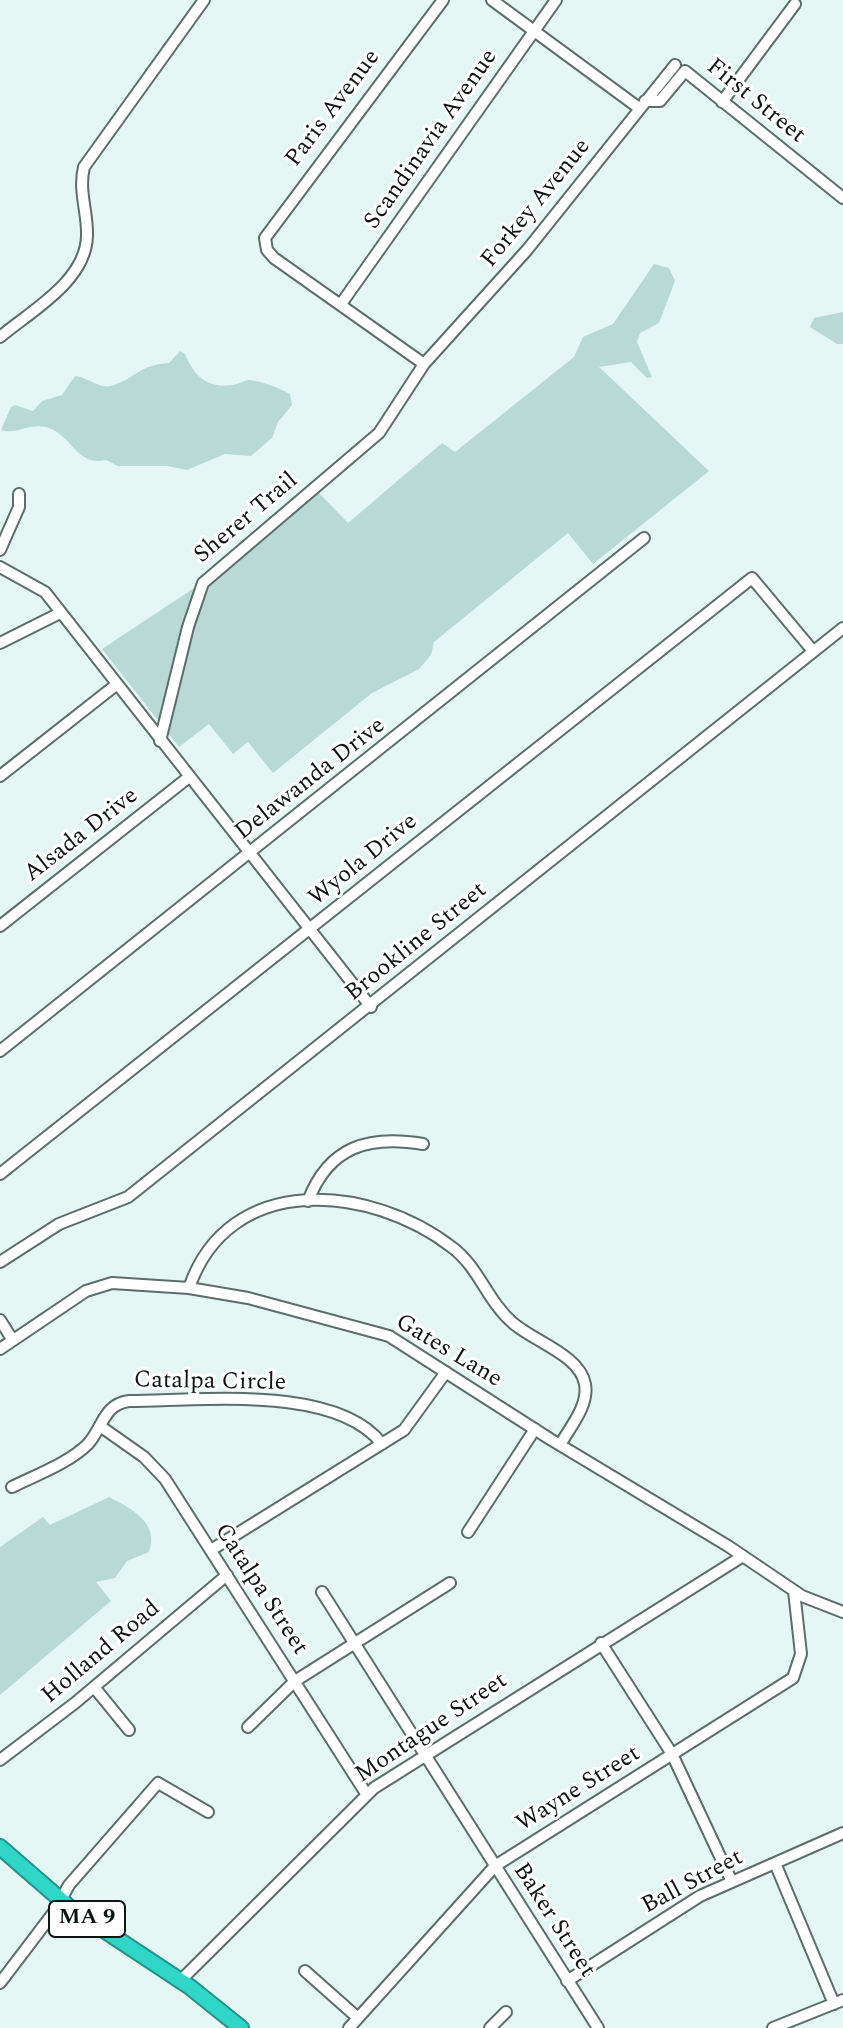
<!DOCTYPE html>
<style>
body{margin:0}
canvas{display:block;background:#e4f7f4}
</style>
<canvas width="843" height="2028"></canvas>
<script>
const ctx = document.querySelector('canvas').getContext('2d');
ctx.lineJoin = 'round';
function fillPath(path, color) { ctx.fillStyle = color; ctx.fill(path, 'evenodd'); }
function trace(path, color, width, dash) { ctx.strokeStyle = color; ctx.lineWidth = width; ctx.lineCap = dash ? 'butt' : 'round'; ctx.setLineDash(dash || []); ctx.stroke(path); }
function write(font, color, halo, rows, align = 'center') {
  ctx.font = font + ' Spectral,serif'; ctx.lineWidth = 6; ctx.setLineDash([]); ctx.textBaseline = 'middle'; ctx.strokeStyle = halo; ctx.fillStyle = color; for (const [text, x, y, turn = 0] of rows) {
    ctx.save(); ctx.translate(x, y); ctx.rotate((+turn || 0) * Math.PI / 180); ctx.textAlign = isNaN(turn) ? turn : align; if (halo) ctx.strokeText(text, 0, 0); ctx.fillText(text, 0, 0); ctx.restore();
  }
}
const green = new Path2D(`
 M 654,264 L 669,268 L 675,281 L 659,323 L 640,333 L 637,342 L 652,377 L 647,378 L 631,362 L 599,367 L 709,471 L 593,564 L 568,533 L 434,642 L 431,655 L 419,669 L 372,693 L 273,773 L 248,742 L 233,754 L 209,724 L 179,747 L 102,649 L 238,559 L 318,492 L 348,523 L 442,443 L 455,452 L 574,357 L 583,337 L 613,324 Z
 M 843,312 L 843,344 L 837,344 L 810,327 L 814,318 Z
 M 180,351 L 185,354 C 195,378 209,390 237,384 C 240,383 246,380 249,380 C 262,381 279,388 290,394 L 292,405 L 278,422 L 272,438 L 251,456 L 225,454 L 187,470 L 167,466 L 118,466 L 106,460 C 76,467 72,434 46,427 C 29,423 16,435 1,430 L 11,407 L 15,405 L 33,411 L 42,401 L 62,395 L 75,376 C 87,377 100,389 111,386 C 135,379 138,365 169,363 Z
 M 109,1497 C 130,1508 160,1522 149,1552 L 127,1561 L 115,1578 L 96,1582 L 111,1601 L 0,1695 L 0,1547 L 43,1517 L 50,1525 Z`);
const minor = new Path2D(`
 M 492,0 L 639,108
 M 645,101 L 660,101 L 685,71 L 843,198
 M 722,102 L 795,4
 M 341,304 L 556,0
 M 0,337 C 31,311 86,281 87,236 C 88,213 78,191 84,167 L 204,0
 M 424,364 L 274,258 L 267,250 L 265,238 L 443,0
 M 0,550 L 19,507 L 19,494
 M 0,567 L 45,592 L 371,1007
 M 0,643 L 60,613
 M 160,741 L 188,627 L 203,583 L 379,433 L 424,364 L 527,250 L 675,65
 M 0,776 L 116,685
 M 0,926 L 189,777
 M 0,1051 L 644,538
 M 0,1174 L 752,578 L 813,651
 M 308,1201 C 329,1146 369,1135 423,1144
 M 0,1262 L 59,1224 L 128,1197 L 843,628
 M 189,1288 C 229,1171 371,1184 453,1248 C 479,1268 488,1302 513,1323 C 533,1341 580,1355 585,1384 C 589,1406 570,1427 560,1445
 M 0,1320 L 12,1339
 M 0,1349 L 86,1291 L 112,1283 L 189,1288 L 248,1298 L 389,1336 L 550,1439 L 728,1546 L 802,1596 L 843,1612
 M 100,1426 L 144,1457 L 165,1479 L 367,1795
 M 12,1487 C 36,1475 69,1463 88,1444 C 103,1427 104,1404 129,1401 C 198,1401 336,1384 382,1444
 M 468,1532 L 535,1429
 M 211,1550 L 404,1430 L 446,1372
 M 322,1592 L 598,2028
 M 601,1643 L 672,1754 L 732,1882
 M 94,1687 L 129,1730
 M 248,1727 L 295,1681 L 450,1583
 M 0,1760 L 75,1703 L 227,1575
 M 775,1863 L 834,2004
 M 305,1971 L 358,2018
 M 180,1981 L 374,1788 L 743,1556
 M 567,1981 L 700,1896 L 843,1833
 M 0,1983 L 54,1912 L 69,1885 L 158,1783 L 208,1812
 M 349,2028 L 495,1866 L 793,1678 L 801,1654 L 794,1591
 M 490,2028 L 506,2012
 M 773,2028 L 843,2000`);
const highway = new Path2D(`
 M 0,1847 L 69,1907 L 190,1987 L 241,2028`);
const shields = [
 [87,1919,76]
];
const shieldNames = [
 ["MA 9",87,1919]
];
const streetNames = [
 ["First Street",755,102,39],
 ["Paris Avenue",334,109,-53],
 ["Scandinavia Avenue",432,140,-55],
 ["Forkey Avenue",537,204,-51],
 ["Sherer Trail",247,519,-40],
 ["Delawanda Drive",311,780,-38],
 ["Alsada Drive",82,836,-38],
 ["Wyola Drive",364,861,-39],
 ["Brookline Street",417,943,-39],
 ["Gates Lane",448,1352,31],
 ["Catalpa Circle",210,1383,1],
 ["Catalpa Street",260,1590,57],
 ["Holland Road",102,1653,-40],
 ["Montague Street",432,1729,-34],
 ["Wayne Street",579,1790,-32],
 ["Ball Street",693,1883,-28],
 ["Baker Street",553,1921,57]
];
fillPath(green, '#b9d9d5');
trace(minor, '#5c6d6a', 14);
trace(highway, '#249389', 18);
trace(minor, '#fff', 10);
trace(highway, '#30d7c8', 14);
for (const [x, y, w] of shields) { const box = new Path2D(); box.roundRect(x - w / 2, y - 18, w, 36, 6); ctx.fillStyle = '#fff'; ctx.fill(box); trace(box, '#0e1514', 2); }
write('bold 22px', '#0e1514', null, shieldNames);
write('24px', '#0e1514', '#fff', streetNames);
</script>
